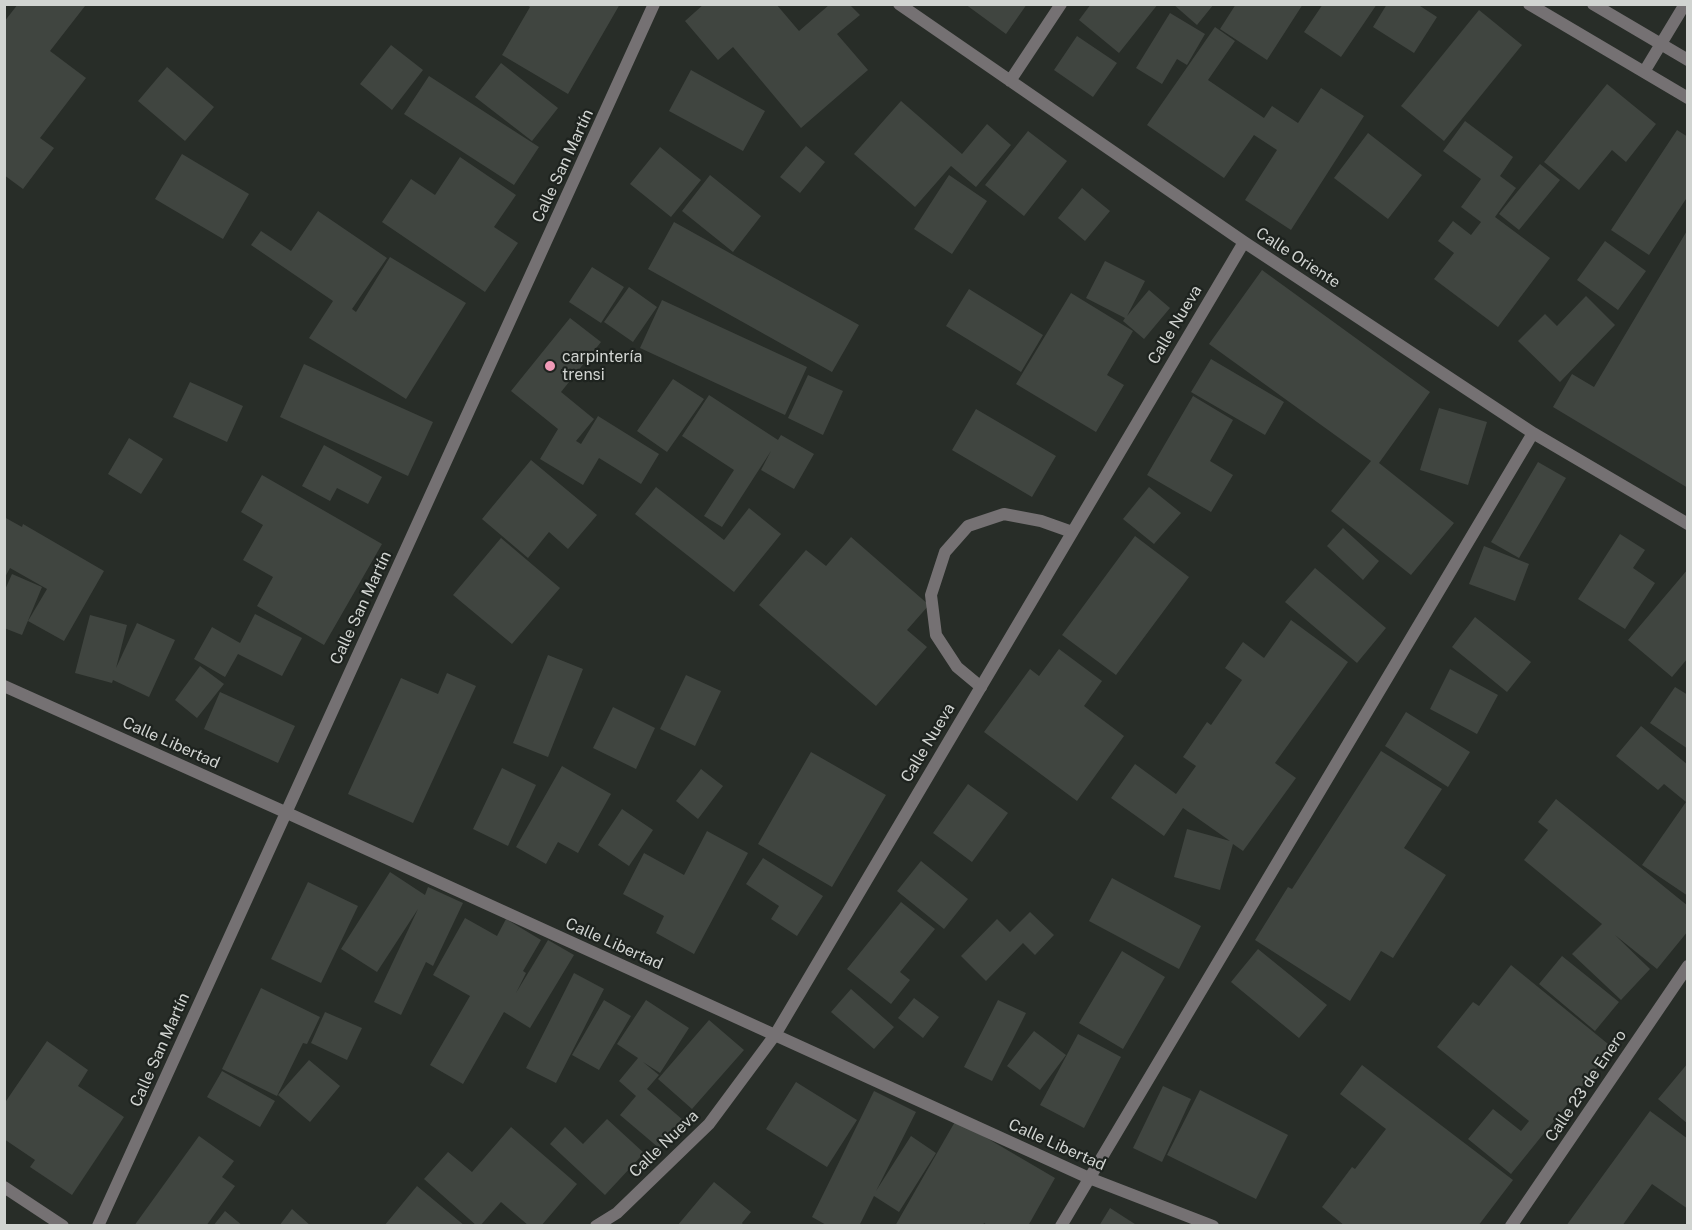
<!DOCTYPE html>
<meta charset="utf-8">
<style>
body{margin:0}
#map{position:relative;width:1692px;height:1230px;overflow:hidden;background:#282d28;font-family:"Public Sans",sans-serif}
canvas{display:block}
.frame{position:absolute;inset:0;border:6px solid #d1d4d1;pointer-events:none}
</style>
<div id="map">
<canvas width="1692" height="1230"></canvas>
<div class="frame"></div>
</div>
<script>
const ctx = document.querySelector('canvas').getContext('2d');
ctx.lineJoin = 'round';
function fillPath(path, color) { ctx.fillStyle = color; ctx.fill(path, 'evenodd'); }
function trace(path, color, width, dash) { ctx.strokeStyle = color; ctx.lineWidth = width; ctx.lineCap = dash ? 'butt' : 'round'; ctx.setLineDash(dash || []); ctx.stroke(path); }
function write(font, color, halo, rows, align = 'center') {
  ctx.font = font + ' "Public Sans",sans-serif'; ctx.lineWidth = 4.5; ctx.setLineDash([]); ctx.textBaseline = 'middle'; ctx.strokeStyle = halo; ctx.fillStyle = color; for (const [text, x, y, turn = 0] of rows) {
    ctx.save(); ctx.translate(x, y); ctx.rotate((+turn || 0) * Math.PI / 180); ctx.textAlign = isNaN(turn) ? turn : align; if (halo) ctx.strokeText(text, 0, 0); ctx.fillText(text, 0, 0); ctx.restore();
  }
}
const building = new Path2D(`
 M 18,4 L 85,6 L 50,51 L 86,78 L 40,138 L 54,148 L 23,189 L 4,175 L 4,22 Z
 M 525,4 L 620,4 L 568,94 L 502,55 L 530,7 Z
 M 704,4 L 776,4 L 799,31 L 829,5 L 850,5 L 860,15 L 837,34 L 868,70 L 801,128 L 733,47 L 718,60 L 685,21 Z
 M 965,4 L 1027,4 L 1006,34 Z
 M 1091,4 L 1158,4 L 1119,53 L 1079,20 Z
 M 1173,4 L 1214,4 L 1197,25 Z
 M 1236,4 L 1303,4 L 1267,60 L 1220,29 Z
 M 1323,4 L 1377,4 L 1341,57 L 1304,32 Z
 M 1387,4 L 1417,4 L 1437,17 L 1414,53 L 1373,27 Z
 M 1479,10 L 1522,45 L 1444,141 L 1401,106 Z
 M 1170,13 L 1205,34 L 1187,65 L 1177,59 L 1162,84 L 1136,68 Z
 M 1215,27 L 1235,41 L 1208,80 L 1264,118 L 1272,106 L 1298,123 L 1321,88 L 1364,116 L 1291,230 L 1245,200 L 1277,150 L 1254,135 L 1224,178 L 1147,125 Z
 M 1077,36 L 1117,63 L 1093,97 L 1054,70 Z
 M 391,45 L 423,70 L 392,110 L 360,84 Z
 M 501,63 L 558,108 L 532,141 L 475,97 Z
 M 167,67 L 214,107 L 185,141 L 138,101 Z
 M 691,70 L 765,111 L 743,151 L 669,111 Z
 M 429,76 L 539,147 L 514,185 L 404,114 Z
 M 1607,84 L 1656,124 L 1626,162 L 1612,150 L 1579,190 L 1544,162 Z
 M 901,101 L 962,154 L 987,124 L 1011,145 L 976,187 L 951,166 L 915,207 L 854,154 Z
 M 1465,121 L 1513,157 L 1500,176 L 1516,188 L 1495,217 L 1550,258 L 1498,327 L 1434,279 L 1454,253 L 1438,241 L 1453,221 L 1471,235 L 1481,222 L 1461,207 L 1481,179 L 1443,151 Z
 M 1677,130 L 1688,137 L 1688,196 L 1649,255 L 1611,230 Z
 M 1028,131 L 1067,161 L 1024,216 L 985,185 Z
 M 1368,133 L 1422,175 L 1388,219 L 1334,178 Z
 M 806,146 L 825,162 L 800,193 L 780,177 Z
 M 660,147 L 701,180 L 671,217 L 630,184 Z
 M 182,154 L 249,194 L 223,239 L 155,199 Z
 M 460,157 L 516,195 L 494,227 L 518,243 L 485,292 L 382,222 L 411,179 L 435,195 Z
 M 1540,164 L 1560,180 L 1519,230 L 1499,214 Z
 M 710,175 L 761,216 L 733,252 L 682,211 Z
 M 949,175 L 987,201 L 952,254 L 914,229 Z
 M 1082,188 L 1110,211 L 1085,241 L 1058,218 Z
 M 318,211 L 387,258 L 352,309 L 356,312 L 390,257 L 466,303 L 406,399 L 309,338 L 333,301 L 251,245 L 261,231 L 291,251 Z
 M 674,222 L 859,325 L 832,372 L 648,269 Z
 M 1688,229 L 1688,488 L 1553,407 L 1572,374 L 1594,387 Z
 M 1605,241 L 1646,271 L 1618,310 L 1577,280 Z
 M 1105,261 L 1145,281 L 1127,316 L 1149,290 L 1170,308 L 1144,339 L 1123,321 L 1125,318 L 1086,298 Z
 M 592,267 L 624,287 L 601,323 L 569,302 Z
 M 1262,270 L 1430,392 L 1379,463 L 1454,523 L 1411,575 L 1331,511 L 1371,461 L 1209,344 Z
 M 629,287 L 657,307 L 633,342 L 604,322 Z
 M 969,289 L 1043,335 L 1021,372 L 946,326 Z
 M 1071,293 L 1133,331 L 1107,375 L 1124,385 L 1096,432 L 1016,384 Z
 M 1586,296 L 1615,325 L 1560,382 L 1518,341 L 1545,314 L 1557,326 Z
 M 662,300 L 807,367 L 785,415 L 640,348 Z
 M 570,318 L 601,342 L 561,392 L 594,419 L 576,441 L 581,444 L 598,416 L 659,454 L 641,484 L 599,458 L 583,485 L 540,459 L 558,429 L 511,391 Z
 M 1211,359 L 1284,402 L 1265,435 L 1191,392 Z
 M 304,364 L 433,422 L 408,476 L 280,417 Z
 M 808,375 L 843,391 L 823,435 L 788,418 Z
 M 673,379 L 704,399 L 667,452 L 637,431 Z
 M 190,382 L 243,406 L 227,442 L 173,417 Z
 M 709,395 L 778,440 L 781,435 L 814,454 L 794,489 L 761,470 L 771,451 L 722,527 L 704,516 L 734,470 L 682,436 Z
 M 1193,396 L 1233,420 L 1210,461 L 1233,475 L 1211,512 L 1147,475 Z
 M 1439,408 L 1487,422 L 1468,485 L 1420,470 Z
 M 976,409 L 1056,456 L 1032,497 L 952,450 Z
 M 129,438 L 163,459 L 141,494 L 108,474 Z
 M 324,445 L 382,477 L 368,504 L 337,488 L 330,501 L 302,486 Z
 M 531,460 L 597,515 L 568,549 L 549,532 L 528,558 L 482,519 Z
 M 1538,462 L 1566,478 L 1519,558 L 1491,542 Z
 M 262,475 L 382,544 L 324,645 L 257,606 L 273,577 L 243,560 L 263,525 L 241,512 Z
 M 656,487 L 724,540 L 749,508 L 781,534 L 734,592 L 635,514 Z
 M 1149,487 L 1181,513 L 1154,544 L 1123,519 Z
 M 4,517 L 22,527 L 23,524 L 104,571 L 64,641 L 28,621 L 47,589 L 10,568 L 4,579 Z
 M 1343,528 L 1379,561 L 1363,580 L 1327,546 Z
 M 1620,534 L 1645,550 L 1633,568 L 1655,583 L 1625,629 L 1578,599 Z
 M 1135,536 L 1189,577 L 1116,675 L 1062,635 Z
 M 851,537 L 929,605 L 907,630 L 927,647 L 876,706 L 759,605 L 806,550 L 826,566 Z
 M 501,538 L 560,588 L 512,644 L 453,595 Z
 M 1484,546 L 1529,564 L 1515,601 L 1469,584 Z
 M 1315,568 L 1386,628 L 1357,663 L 1285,602 Z
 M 1688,569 L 1688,658 L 1672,677 L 1628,640 Z
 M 12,574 L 42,587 L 22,635 L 4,628 L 4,592 Z
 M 255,614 L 302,638 L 282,676 L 238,654 L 225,677 L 194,659 L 212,627 L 240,643 Z
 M 90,615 L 127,625 L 116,668 L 137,623 L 175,640 L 149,697 L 113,680 L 112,683 L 75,673 Z
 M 1475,617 L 1531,662 L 1507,692 L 1452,647 Z
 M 1291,620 L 1348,662 L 1275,763 L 1296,778 L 1243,851 L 1233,844 L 1220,890 L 1174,877 L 1187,829 L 1230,841 L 1183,808 L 1164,836 L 1111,798 L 1135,764 L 1176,794 L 1196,766 L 1183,757 L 1207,722 L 1211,725 L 1242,680 L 1225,668 L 1243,642 L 1264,658 Z
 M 1059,649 L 1102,681 L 1084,706 L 1124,736 L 1077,801 L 984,732 L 1030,669 L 1039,676 Z
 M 548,655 L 583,669 L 548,757 L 513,743 Z
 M 200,666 L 224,684 L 197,718 L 175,700 Z
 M 1450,669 L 1498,695 L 1477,734 L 1430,709 Z
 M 447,673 L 476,686 L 413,823 L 348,794 L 401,678 L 438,694 Z
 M 686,675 L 721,691 L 695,746 L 660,729 Z
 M 1675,687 L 1688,695 L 1688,749 L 1650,723 Z
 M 220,692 L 295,726 L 278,763 L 204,729 Z
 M 613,707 L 655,728 L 636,769 L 593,748 Z
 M 1406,712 L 1470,752 L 1448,787 L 1385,746 Z
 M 1641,726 L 1688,765 L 1688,896 L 1642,865 L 1686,802 L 1664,784 L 1658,790 L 1616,756 Z
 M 1381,751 L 1442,789 L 1404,848 L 1446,875 L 1393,958 L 1381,951 L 1350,1001 L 1255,940 L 1288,887 L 1292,889 Z
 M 811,752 L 886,795 L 832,887 L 758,844 Z
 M 562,766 L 611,794 L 578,853 L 558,842 L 546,864 L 516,847 Z
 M 502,768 L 536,785 L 508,846 L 473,829 Z
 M 701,769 L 723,786 L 698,819 L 676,801 Z
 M 968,784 L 1008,813 L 972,862 L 933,833 Z
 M 1556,799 L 1688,906 L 1688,931 L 1657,969 L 1615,935 L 1650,969 L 1621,1000 L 1572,954 L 1602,924 L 1524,860 L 1548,830 L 1538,822 Z
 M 622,809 L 653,830 L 629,866 L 598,845 Z
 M 707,831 L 748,853 L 694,954 L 656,933 L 664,916 L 623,894 L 644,853 L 684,875 Z
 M 763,858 L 823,896 L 797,936 L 771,919 L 779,906 L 746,884 Z
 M 921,861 L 968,899 L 944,929 L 897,891 Z
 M 390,872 L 425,895 L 428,887 L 463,903 L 433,966 L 426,962 L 401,1015 L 374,1002 L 418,909 L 377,972 L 341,949 Z
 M 1112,878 L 1201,926 L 1179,969 L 1089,921 Z
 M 308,882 L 358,906 L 321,983 L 271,959 Z
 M 901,902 L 935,929 L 900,972 L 910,980 L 891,1004 L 847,969 Z
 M 1030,912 L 1054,935 L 1035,955 L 1023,943 L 986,981 L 961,956 L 997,919 L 1010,932 Z
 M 465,918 L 497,936 L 506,919 L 541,940 L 523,971 L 526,973 L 516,993 L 548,940 L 574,955 L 530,1028 L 504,1012 L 463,1084 L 430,1065 L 470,996 L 433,975 Z
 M 1258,949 L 1327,1005 L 1299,1038 L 1231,982 Z
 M 1122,951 L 1165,977 L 1123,1049 L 1079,1023 Z
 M 1562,956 L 1619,1002 L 1595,1031 L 1539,984 Z
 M 1511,965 L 1613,1048 L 1511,1174 L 1468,1139 L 1493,1109 L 1521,1131 L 1529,1121 L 1437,1047 L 1473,1002 L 1479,1006 Z
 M 574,973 L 604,989 L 556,1083 L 526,1068 Z
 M 261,988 L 320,1017 L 307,1044 L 303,1043 L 277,1096 L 222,1069 Z
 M 851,989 L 894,1027 L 874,1049 L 831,1012 Z
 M 914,998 L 939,1017 L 923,1038 L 898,1018 Z
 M 604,1000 L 631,1016 L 599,1070 L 572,1055 Z
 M 646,1000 L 689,1028 L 660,1073 L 643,1062 L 659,1075 L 647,1089 L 683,1120 L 659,1148 L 620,1115 L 636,1096 L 619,1081 L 638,1058 L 617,1044 Z
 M 998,1000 L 1026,1013 L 992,1081 L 964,1067 Z
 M 325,1012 L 362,1028 L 347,1060 L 311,1043 Z
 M 709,1020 L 744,1050 L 692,1109 L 658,1079 Z
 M 1034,1031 L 1066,1055 L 1040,1090 L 1007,1066 Z
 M 1078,1034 L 1121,1057 L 1084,1128 L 1040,1105 Z
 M 47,1041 L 88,1070 L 78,1086 L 124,1117 L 72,1195 L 30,1167 L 35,1160 L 4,1139 L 4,1104 Z
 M 309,1060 L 340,1086 L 310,1122 L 278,1095 Z
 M 1688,1063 L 1688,1124 L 1658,1099 Z
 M 1362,1065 L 1513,1180 L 1478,1226 L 1345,1226 L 1322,1207 L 1352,1167 L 1355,1169 L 1386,1129 L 1340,1094 Z
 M 222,1071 L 275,1101 L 260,1127 L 207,1097 Z
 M 796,1082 L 857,1120 L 827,1167 L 766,1129 Z
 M 1163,1086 L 1191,1099 L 1162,1162 L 1133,1148 Z
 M 1200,1090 L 1288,1135 L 1256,1199 L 1167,1155 Z
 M 874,1091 L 916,1112 L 876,1191 L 911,1136 L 936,1153 L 899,1212 L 874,1196 L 859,1226 L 828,1226 L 812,1217 Z
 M 1650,1111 L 1688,1139 L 1688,1209 L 1652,1184 L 1622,1226 L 1566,1226 Z
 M 607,1119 L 644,1153 L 605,1195 L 550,1144 L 565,1127 L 583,1144 Z
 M 956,1120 L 1055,1178 L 1028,1226 L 988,1226 L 984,1223 L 983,1226 L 895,1226 Z
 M 511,1127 L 577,1184 L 541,1226 L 529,1226 L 501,1202 L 480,1226 L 477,1226 L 424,1179 L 448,1152 L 472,1172 Z
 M 199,1136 L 234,1161 L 222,1177 L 235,1186 L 206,1226 L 134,1226 Z
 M 714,1182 L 751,1212 L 742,1223 L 744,1226 L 677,1226 Z
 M 417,1186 L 465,1226 L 384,1226 Z
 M 1110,1208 L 1138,1226 L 1099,1226 Z
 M 292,1209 L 311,1226 L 279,1226 Z
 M 225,1211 L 243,1226 L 213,1226 Z`);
const lane = new Path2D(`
 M 981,687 L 957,667 L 936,635 L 931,595 L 945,552 L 968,526 L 1004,514 L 1041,521 L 1072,532`);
const street = new Path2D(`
 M 899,4 L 1244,242 L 1533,433 L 1688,524
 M 1529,4 L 1688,98
 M 1593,4 L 1688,60
 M 1644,72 L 1685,4
 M 1010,81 L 1061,4
 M 4,686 L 285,812 L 1089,1178 L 1213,1226
 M 4,1187 L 63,1226
 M 98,1226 L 654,4
 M 596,1226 L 617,1213 L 709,1124 L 775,1035 L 1244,242
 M 1061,1226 L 1533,433
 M 1511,1226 L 1688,966`);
const markers = [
 [550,366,6,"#f09ab7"]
];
const streetNames = [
 ["Calle San Martín",563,166,-65],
 ["Calle Oriente",1298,258,33],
 ["Calle Nueva",1175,325,-59],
 ["Calle San Martín",361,608,-65],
 ["Calle Libertad",171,743,24],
 ["Calle Nueva",928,743,-59],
 ["Calle Libertad",614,944,24],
 ["Calle San Martín",160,1050,-66],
 ["Calle 23 de Enero",1586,1086,-56],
 ["Calle Nueva",664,1144,-44],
 ["Calle Libertad",1057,1145,24]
];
const poiNames = [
 ["carpintería",562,357],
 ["trensi",562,375]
];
fillPath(building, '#404540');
trace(lane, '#757173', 12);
trace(street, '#757173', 12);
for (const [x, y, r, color] of markers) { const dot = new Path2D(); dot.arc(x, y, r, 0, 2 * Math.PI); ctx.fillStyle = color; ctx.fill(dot); trace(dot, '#1e231f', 2); }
write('16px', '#d1d4d1', '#1e231f', streetNames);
write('16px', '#d1d4d1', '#1e231f', poiNames, 'left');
</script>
